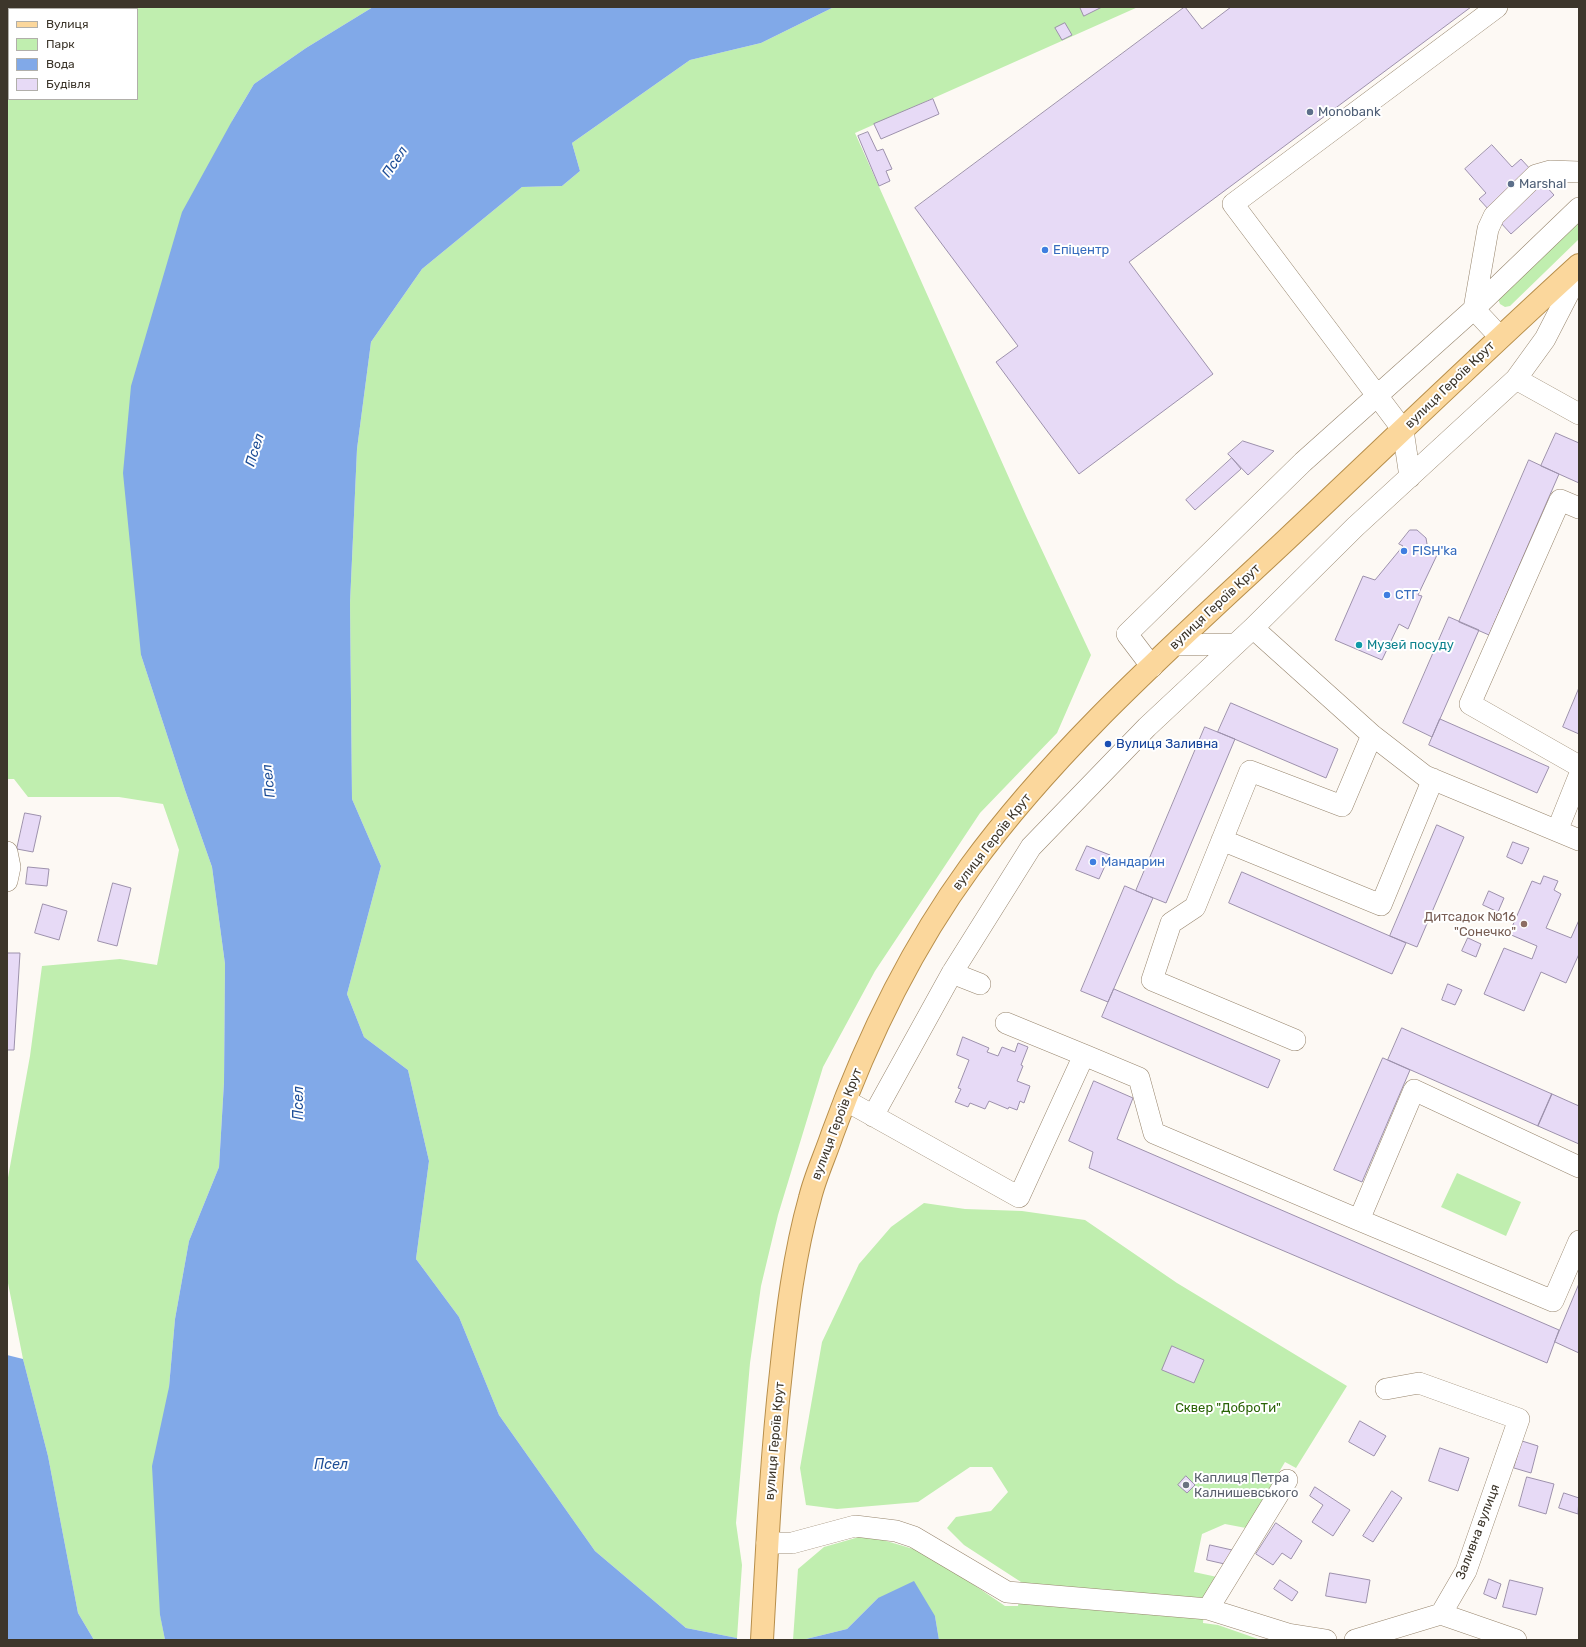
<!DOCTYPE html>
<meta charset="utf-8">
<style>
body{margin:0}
#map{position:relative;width:1586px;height:1647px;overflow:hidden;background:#fdf9f4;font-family:Rubik,sans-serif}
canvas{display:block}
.frame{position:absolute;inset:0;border:8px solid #3d362b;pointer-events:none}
.legend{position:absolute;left:8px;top:8px;width:130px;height:92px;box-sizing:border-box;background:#fff;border:1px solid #b1afaa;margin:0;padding:5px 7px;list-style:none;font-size:12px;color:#3d362b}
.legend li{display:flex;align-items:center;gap:8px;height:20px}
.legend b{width:20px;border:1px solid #b1afaa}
</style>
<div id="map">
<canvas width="1586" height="1647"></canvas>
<div class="frame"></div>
<ul class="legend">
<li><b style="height:5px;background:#fbd79c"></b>Вулиця</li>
<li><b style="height:11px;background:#c0eeaf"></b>Парк</li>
<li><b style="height:11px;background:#81a9e8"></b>Вода</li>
<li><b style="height:11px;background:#e7daf6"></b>Будівля</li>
</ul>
</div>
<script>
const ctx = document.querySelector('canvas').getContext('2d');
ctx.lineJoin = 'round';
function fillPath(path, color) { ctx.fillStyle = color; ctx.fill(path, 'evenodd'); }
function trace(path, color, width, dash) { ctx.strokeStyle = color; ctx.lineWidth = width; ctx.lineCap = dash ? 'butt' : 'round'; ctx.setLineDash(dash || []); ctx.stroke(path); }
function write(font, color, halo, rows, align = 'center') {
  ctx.font = font + ' Rubik,sans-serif'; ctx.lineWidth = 4; ctx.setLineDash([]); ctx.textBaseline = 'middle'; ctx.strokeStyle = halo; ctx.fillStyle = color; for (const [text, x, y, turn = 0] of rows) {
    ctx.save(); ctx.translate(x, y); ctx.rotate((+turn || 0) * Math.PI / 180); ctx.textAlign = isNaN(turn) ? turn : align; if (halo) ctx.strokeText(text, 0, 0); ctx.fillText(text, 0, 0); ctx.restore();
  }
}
const green = new Path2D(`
 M 7,7 L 373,7 L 306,48 L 254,84 L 232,121 L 141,655 L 185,790 L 212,867 L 225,964 L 224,1082 L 219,1167 L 189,1241 L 175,1319 L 169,1387 L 160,1614 L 165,1640 L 94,1640 L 78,1613 L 48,1456 L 23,1359 L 7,1278 L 7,1183 L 30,1056 L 42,966 L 120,959 L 157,965 L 179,850 L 163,804 L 119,797 L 28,797 L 14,779 L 7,779 ZM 9,9 L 137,9 L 137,99 L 9,99 Z
 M 834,7 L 1138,7 L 855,133 L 1026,516 L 1091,655 L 1057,733 L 980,813 L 875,971 L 823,1067 L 778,1215 L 761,1286 L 750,1363 L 736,1523 L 742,1565 L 737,1638 L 686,1628 L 595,1551 L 499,1415 L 459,1317 L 416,1259 L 429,1161 L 408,1070 L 364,1037 L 347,994 L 381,866 L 352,799 L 350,603 L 357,449 L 371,342 L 422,269 L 522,187 L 562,186 L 580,171 L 572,143 L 690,60 L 761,43 Z
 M 1579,217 L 1579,239 L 1510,306 L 1505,307 L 1500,304 L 1498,299 Z
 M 1457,1173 L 1521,1202 L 1506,1236 L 1441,1207 Z
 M 924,1203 L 965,1209 L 1022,1211 L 1085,1220 L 1177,1283 L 1347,1386 L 1296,1468 L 1285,1462 L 1246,1528 L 1225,1524 L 1202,1534 L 1194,1572 L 1217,1577 L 1205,1598 L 1203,1623 L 1218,1625 L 1261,1640 L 939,1640 L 935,1616 L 878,1598 L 847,1629 L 802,1640 L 793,1640 L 798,1569 L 824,1547 L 866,1535 L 927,1553 L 1005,1606 L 1018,1606 L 1021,1582 L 964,1545 L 947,1528 L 956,1517 L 991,1511 L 1008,1492 L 992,1467 L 970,1467 L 918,1502 L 837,1509 L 806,1505 L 800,1468 L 822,1342 L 859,1264 L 891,1227 Z`);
const water = new Path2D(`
 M 373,7 L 834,7 L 761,43 L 690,60 L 572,143 L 580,171 L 562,186 L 522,187 L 422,269 L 371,342 L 357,449 L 350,603 L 352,799 L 381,866 L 347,994 L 364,1037 L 408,1070 L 429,1161 L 416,1259 L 459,1317 L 499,1415 L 595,1551 L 686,1628 L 737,1638 L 737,1640 L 165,1640 L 160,1615 L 152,1466 L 169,1387 L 175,1319 L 189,1241 L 219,1167 L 224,1082 L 225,964 L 212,867 L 185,790 L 141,655 L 123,473 L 131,386 L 182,212 L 232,121 L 254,84 L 306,48 Z
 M 7,1355 L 23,1359 L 48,1456 L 78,1613 L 94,1640 L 7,1640 Z
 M 914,1581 L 935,1616 L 939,1640 L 802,1640 L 847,1629 L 878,1598 Z`);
const building = new Path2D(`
 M 1080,7 L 1102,7 L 1084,16 Z
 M 1185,7 L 1202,29 L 1231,7 L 1471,7 L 1129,262 L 1213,374 L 1079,474 L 996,362 L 1018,346 L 915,208 Z
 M 1065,23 L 1072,35 L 1062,40 L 1055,28 Z
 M 933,99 L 939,114 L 881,139 L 874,124 Z
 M 868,132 L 877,151 L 883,149 L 892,169 L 886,171 L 890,181 L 879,186 L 858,136 Z
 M 1492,145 L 1512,167 L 1521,159 L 1554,195 L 1511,234 L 1479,199 L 1486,193 L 1465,169 Z
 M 1556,433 L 1579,443 L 1579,483 L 1541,466 Z
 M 1243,441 L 1274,451 L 1248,475 L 1228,454 Z
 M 1232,458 L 1241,469 L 1195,510 L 1186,500 Z
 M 1529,460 L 1559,474 L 1489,635 L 1459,622 Z
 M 1410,530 L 1417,530 L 1426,538 L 1427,544 L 1437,555 L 1418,595 L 1422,596 L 1408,629 L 1399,624 L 1382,660 L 1335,640 L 1363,576 L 1375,580 L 1403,546 L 1399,544 Z
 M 1449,617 L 1479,630 L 1432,737 L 1403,723 Z
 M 1579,688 L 1579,734 L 1563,727 Z
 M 1231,703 L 1338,749 L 1326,778 L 1218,732 Z
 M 1440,719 L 1549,767 L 1537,793 L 1429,745 Z
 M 1205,727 L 1235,739 L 1166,903 L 1136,891 Z
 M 25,813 L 41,816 L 33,852 L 17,849 Z
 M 1437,825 L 1464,837 L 1417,947 L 1390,936 Z
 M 1513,842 L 1529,848 L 1522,864 L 1507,857 Z
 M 1087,846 L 1110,855 L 1099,879 L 1076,870 Z
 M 28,867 L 49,869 L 47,886 L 26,884 Z
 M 1242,872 L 1406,943 L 1392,974 L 1229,903 Z
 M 1544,876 L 1558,881 L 1554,890 L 1561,894 L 1546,928 L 1571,938 L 1579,920 L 1579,954 L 1566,983 L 1541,972 L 1524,1011 L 1484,994 L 1504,948 L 1532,959 L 1537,946 L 1509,934 L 1532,881 L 1540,884 Z
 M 113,883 L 131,888 L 117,946 L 98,941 Z
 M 1125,886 L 1153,898 L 1108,1002 L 1081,991 Z
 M 1489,891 L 1504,898 L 1498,912 L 1483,905 Z
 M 43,904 L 67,911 L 59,940 L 35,933 Z
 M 1468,938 L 1481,944 L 1476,957 L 1462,951 Z
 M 7,953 L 20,953 L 14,1050 L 7,1050 Z
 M 1448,984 L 1462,990 L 1455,1005 L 1442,1000 Z
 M 1114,989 L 1280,1060 L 1268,1088 L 1102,1017 Z
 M 1402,1028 L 1552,1094 L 1538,1126 L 1388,1060 Z
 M 963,1037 L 989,1048 L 987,1052 L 998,1056 L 1002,1047 L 1015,1052 L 1018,1043 L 1028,1047 L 1021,1065 L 1023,1066 L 1017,1081 L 1030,1086 L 1024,1103 L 1020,1101 L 1017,1110 L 1009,1107 L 1008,1109 L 989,1101 L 985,1109 L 970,1103 L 968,1107 L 955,1102 L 961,1089 L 958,1088 L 969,1060 L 957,1055 Z
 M 1383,1058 L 1410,1070 L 1362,1182 L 1334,1170 Z
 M 1094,1081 L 1133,1098 L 1117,1139 L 1559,1330 L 1547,1363 L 1089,1168 L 1093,1152 L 1069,1141 Z
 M 1552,1094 L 1579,1106 L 1579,1144 L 1538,1126 Z
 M 1579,1284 L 1579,1353 L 1555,1342 Z
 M 1172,1346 L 1204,1360 L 1194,1383 L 1162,1370 Z
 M 1360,1421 L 1386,1436 L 1374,1456 L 1349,1442 Z
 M 1522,1441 L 1538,1446 L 1531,1473 L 1514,1468 Z
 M 1440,1448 L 1469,1458 L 1458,1491 L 1429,1481 Z
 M 1186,1476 L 1195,1485 L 1187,1493 L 1178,1485 Z
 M 1527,1477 L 1554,1484 L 1546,1514 L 1519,1506 Z
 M 1315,1487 L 1350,1510 L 1333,1536 L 1312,1522 L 1323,1505 L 1310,1496 Z
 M 1392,1491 L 1402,1498 L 1373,1542 L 1363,1536 Z
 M 1564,1493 L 1579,1498 L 1578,1514 L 1559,1508 Z
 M 1276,1523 L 1302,1541 L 1291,1559 L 1282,1553 L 1273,1565 L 1256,1554 Z
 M 1210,1545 L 1232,1550 L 1229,1565 L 1207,1560 Z
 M 1330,1573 L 1370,1580 L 1366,1603 L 1326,1596 Z
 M 1489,1579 L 1501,1584 L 1496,1599 L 1484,1594 Z
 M 1280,1580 L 1298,1592 L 1292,1601 L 1274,1589 Z
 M 1510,1580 L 1543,1588 L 1536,1615 L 1503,1607 Z`);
const minor = new Path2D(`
 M 1474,309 L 1488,229 L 1494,216 L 1536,175 L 1550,171 L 1579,172
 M 1474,309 L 1500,337
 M 1516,379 L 1579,414
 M 1410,477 L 1403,430 L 1233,204 L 1497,7
 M 1579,508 L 1560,500 L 1470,704 L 1579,766
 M 1253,628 L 1372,735 L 1425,776 L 1579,840
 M 1175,645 L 1235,644
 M 1152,667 L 1127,634 L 1303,462 L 1474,309 L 1579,208
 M 1557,831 L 1579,776
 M 1222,840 L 1381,905 L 1433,779
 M 7,852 L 10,867 L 7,881
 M 952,973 L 980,984
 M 1006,1023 L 1084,1055
 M 1295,1040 L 1152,980 L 1171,923 L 1195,907 L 1250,771 L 1342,806 L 1372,735
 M 845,1100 L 1019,1197 L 1084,1055 L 1139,1078 L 1154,1133 L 1359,1220 L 1414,1090 L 1579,1167
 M 873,1116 L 952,973 L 1031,847 L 1147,727 L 1253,628 L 1355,527 L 1516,379 L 1545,339 L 1579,273
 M 1359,1220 L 1553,1301 L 1579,1241
 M 1386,1389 L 1419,1383 L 1519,1419 L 1466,1571 L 1441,1614 L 1516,1640
 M 767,1543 L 792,1543 L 855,1526 L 896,1531 L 914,1537 L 1007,1592 L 1208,1609 L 1288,1634 L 1326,1640
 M 1208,1609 L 1287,1480
 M 1355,1640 L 1441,1614`);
const major = new Path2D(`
 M 762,1640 C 767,1551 771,1461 781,1372 C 787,1314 794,1255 810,1198 C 815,1177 825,1156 832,1135 C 866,1041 911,948 970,867 C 1059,745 1175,644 1285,541 C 1383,449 1479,356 1579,265`);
const markers = [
 [1310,112,4,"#5c6f8a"],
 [1511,184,4,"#5c6f8a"],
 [1045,250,4,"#3f7fe0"],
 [1404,551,4,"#3f7fe0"],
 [1387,595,4,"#3f7fe0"],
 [1359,645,4,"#0f9aa8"],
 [1108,744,4,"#1a4fb4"],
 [1093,862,4,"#3f7fe0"],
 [1524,924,4,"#8d6e63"],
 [1186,1485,4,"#6b7280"]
];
const serviceNames = [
 ["Monobank",1318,112],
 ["Marshal",1519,184]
];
const shopNames = [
 ["Епіцентр",1053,250],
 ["FISH'ka",1412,551],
 ["СТГ",1395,595],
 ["Мандарин",1101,862]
];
const streetNames = [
 ["вулиця Героїв Крут",1450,385,-44],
 ["вулиця Героїв Крут",1215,607,-43],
 ["вулиця Героїв Крут",992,842,-52],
 ["вулиця Героїв Крут",837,1124,-69],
 ["вулиця Героїв Крут",775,1441,-85],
 ["Заливна вулиця",1478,1532,-69]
];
const cultureNames = [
 ["Музей посуду",1367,645]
];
const transitNames = [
 ["Вулиця Заливна",1116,744]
];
const educationNames = [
 ["Дитсадок №16",1516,917],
 ["\"Сонечко\"",1516,932]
];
const parkNames = [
 ["Сквер \"ДоброТи\"",1228,1408]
];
const worshipNames = [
 ["Каплиця Петра",1194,1478],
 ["Калнишевського",1194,1493]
];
const waterNames = [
 ["Псел",395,162,-56],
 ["Псел",255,450,-73],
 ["Псел",269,781,-96],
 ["Псел",299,1103,-90],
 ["Псел",331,1465]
];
fillPath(green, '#c0eeaf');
fillPath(water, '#81a9e8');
fillPath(building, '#e7daf6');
trace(building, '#9d91ac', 1);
trace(minor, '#97856d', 22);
trace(major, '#b78e4a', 24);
trace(minor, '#fff', 21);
trace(major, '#fbd79c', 22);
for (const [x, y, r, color] of markers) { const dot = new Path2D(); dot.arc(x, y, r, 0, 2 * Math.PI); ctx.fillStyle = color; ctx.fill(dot); trace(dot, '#fff', 1.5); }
write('13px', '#4e5e75', '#fff', serviceNames, 'left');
write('13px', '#366cbe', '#fff', shopNames, 'left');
write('13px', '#3d362b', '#fff', streetNames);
write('13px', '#0d838f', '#fff', cultureNames, 'left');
write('13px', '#164399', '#fff', transitNames, 'left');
write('13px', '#785e54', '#fff', educationNames, 'right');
write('13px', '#2a6306', '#fff', parkNames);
write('13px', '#5b616d', '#fff', worshipNames, 'left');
write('italic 14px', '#1e4e97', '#fff', waterNames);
</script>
